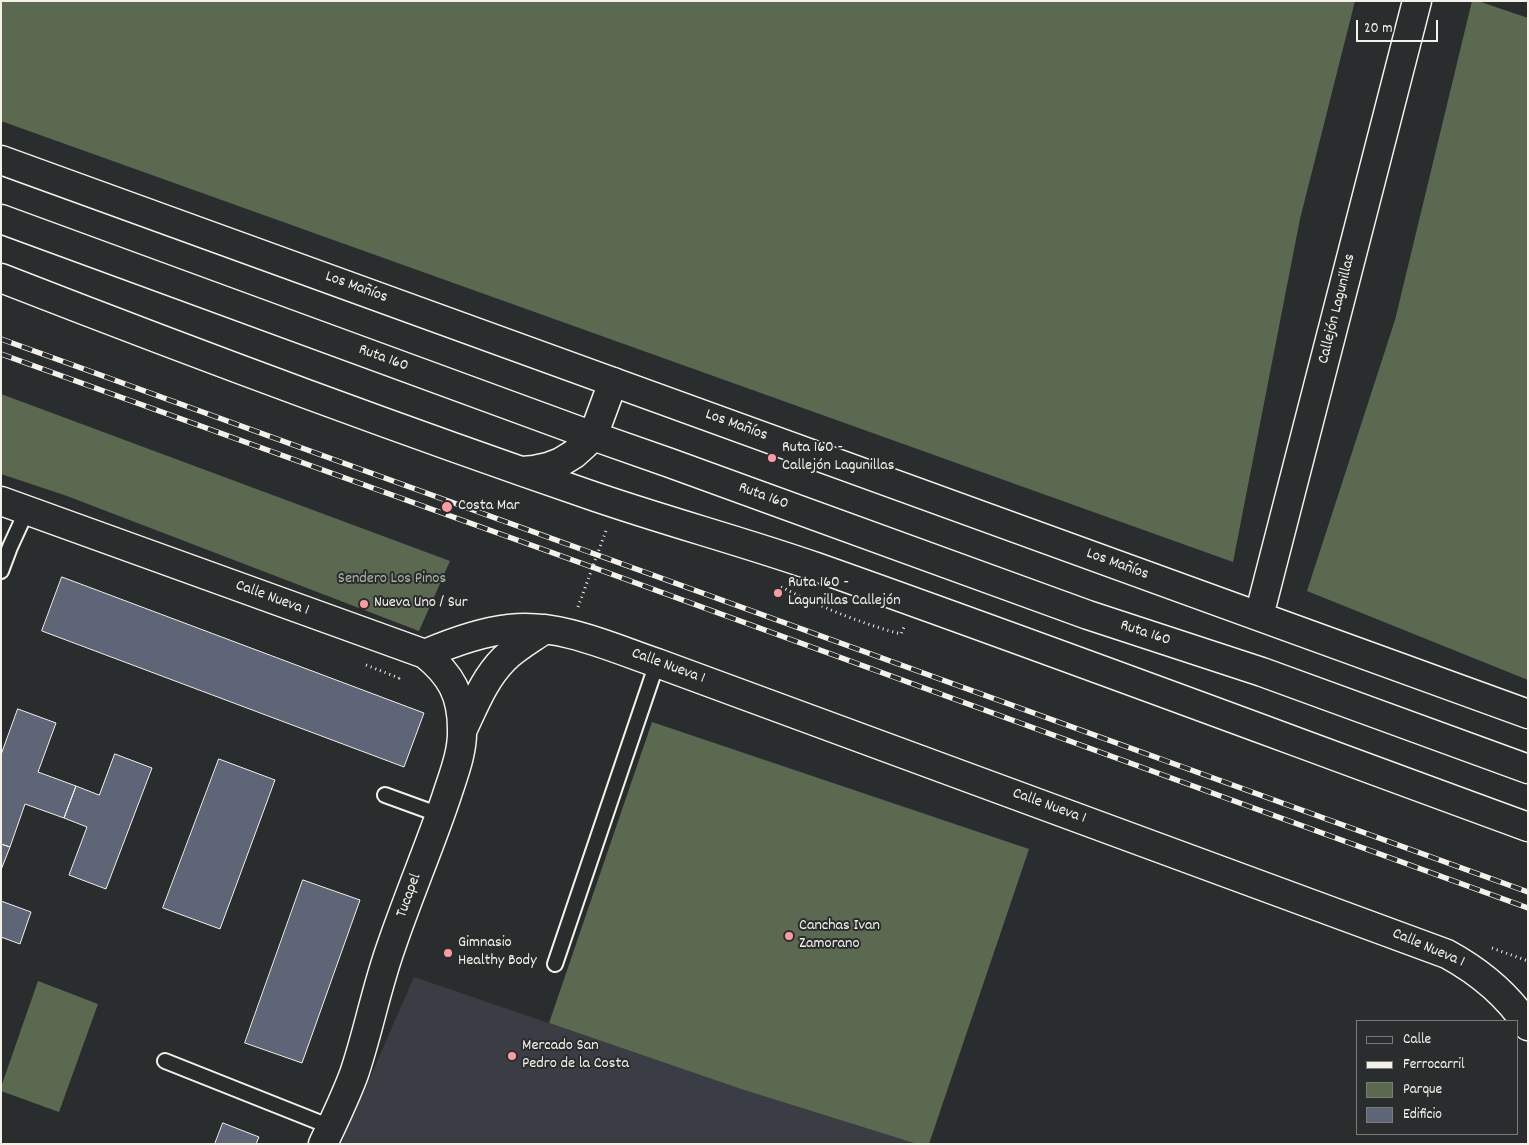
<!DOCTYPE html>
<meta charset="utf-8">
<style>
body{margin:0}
#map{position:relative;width:1529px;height:1145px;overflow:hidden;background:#2a2d2e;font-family:Dekko,sans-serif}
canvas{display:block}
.frame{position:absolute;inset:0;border:2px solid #f4f1e8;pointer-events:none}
.legend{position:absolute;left:1356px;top:1020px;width:162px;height:115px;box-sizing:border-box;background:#2a2d2e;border:1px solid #7b7b78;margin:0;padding:6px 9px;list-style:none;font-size:15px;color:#f4f1e8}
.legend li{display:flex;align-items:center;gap:10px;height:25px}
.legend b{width:25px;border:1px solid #7b7b78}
.scale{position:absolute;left:1356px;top:20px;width:82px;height:22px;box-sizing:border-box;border:2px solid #f4f1e8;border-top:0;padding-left:6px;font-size:15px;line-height:18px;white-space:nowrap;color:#f4f1e8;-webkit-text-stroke:4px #2a2d2e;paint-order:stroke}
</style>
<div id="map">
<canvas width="1529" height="1145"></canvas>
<div class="frame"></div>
<ul class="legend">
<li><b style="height:6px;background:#2a2d2e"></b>Calle</li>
<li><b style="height:6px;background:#f4f1e8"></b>Ferrocarril</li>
<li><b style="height:14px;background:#5b6951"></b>Parque</li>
<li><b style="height:14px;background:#5e6576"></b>Edificio</li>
</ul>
<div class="scale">20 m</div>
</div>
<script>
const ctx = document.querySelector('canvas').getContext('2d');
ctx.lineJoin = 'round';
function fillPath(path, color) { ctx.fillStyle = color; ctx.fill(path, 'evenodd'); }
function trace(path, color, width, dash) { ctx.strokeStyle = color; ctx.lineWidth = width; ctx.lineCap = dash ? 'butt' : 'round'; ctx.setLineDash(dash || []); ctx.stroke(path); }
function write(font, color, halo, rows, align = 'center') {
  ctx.font = font + ' Dekko,sans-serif'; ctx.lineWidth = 4; ctx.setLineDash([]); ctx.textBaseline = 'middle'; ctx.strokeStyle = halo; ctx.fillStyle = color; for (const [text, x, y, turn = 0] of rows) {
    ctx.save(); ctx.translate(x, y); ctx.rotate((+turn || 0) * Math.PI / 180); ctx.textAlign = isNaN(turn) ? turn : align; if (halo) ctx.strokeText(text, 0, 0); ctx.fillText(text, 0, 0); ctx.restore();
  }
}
const built = new Path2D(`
 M 414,977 L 741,1089 L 917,1144 L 341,1144 Z`);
const green = new Path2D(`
 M 1,1 L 1355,1 L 1300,219 L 1233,562 L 1,121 Z
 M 1472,1 L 1478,1 L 1528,18 L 1528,680 L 1307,591 L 1395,320 Z
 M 1,394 L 450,561 L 419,631 L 67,496 L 1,474 Z
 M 652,722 L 1029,849 L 929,1144 L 917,1144 L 741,1089 L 549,1023 Z
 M 38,981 L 98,1004 L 59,1112 L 1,1091 L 1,1087 Z`);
const building = new Path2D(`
 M 62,577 L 424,713 L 404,767 L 42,631 Z
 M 18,709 L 56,723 L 38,772 L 76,786 L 64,818 L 25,804 L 10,847 L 1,844 L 1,755 Z
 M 115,754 L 152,768 L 106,889 L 69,875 L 87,827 L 64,818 L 76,786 L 99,795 Z
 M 219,759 L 275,780 L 220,929 L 163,908 Z
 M 1,844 L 10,847 L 1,870 Z
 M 303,880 L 360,900 L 302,1063 L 245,1043 Z
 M 1,901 L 31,912 L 20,944 L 1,937 Z
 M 223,1123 L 259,1137 L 256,1144 L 215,1144 Z`);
const path = new Path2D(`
 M 781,587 C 819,606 859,623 901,634 L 904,627
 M 578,607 L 607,528
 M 366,665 L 399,678 L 400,675
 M 1492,948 L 1528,961`);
const lane = new Path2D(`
 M 1,571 L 10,547 L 27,510
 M 385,795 L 440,815
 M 555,964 L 657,663
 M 165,1061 L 331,1127`);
const street = new Path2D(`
 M 1,160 L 1528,714
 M 1259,616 L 1417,1`);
const secondary = new Path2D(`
 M 1,501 L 425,654 C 451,675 462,695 462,729 C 463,752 453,776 446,798 C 429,848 408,897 391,947 C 376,989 368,1033 354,1074 C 345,1098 334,1121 323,1144
 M 425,654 C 451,643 480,632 509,629 C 560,623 610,647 657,663 L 1447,954 C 1480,972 1507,994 1528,1026
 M 462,731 C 474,706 484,679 504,659 C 516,647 531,639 545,629`);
const highway = new Path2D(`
 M 1,219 L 593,436 L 670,463 L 1088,615 L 1262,672 L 1528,769
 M 1,278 C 196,354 392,427 590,495 C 665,521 741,541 816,567 C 1054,651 1290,740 1528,827
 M 522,471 L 534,470 L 548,467 L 561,462 L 574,454 L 584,445 L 593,436 L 613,382`);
const rail = new Path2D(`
 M 1,339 L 1528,892
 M 1,354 L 592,567 L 1528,908`);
const markers = [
 [772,458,5,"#ff9aa2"],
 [447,507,6,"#ff9aa2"],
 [778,593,5,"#ff9aa2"],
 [364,604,5,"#ff9aa2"],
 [789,936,5,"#ff9aa2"],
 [448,953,5,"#ff9aa2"],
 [512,1056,5,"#ff9aa2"]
];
const streetNames = [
 ["Los Mañíos",356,288,20],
 ["Callejón Lagunillas",1338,309,-76],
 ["Ruta 160",383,359,20],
 ["Los Mañíos",736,426,20],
 ["Ruta 160",763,497,20],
 ["Los Mañíos",1117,565,20],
 ["Calle Nueva 1",272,599,20],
 ["Ruta 160",1145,634,18],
 ["Calle Nueva 1",668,667,20],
 ["Calle Nueva 1",1049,807,20],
 ["Tucapel",410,896,-70],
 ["Calle Nueva 1",1428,949,23]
];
const poiNames = [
 ["Ruta 160 -",782,449],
 ["Callejón Lagunillas",782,467],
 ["Costa Mar",458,507],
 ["Ruta 160 -",788,584],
 ["Lagunillas Callejón",788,602],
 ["Nueva Uno / Sur",374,604],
 ["Canchas Ivan",799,927],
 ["Zamorano",799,945],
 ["Gimnasio",458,944],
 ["Healthy Body",458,962],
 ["Mercado San",522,1047],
 ["Pedro de la Costa",522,1065]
];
const parkNames = [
 ["Sendero Los Pinos",392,580]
];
fillPath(built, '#3a3e44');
fillPath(green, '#5b6951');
fillPath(building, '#5e6576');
trace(building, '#f4f1e8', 1);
trace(lane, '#f4f1e8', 18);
trace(street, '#f4f1e8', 31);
trace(secondary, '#f4f1e8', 31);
trace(highway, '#f4f1e8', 31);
trace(path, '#f4f1e8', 3, [1, 4]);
trace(lane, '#2a2d2e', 14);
trace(street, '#2a2d2e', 28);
trace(secondary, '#2a2d2e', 28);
trace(highway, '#2a2d2e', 28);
trace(rail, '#f4f1e8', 5.5);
trace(rail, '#2a2d2e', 4, [11]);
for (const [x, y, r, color] of markers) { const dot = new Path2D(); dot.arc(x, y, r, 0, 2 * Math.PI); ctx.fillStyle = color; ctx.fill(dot); trace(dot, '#2a2d2e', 2); }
write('16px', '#f4f1e8', '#2a2d2e', streetNames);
write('16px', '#f4f1e8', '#2a2d2e', poiNames, 'left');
write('16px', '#afb4a4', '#2a2d2e', parkNames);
</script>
